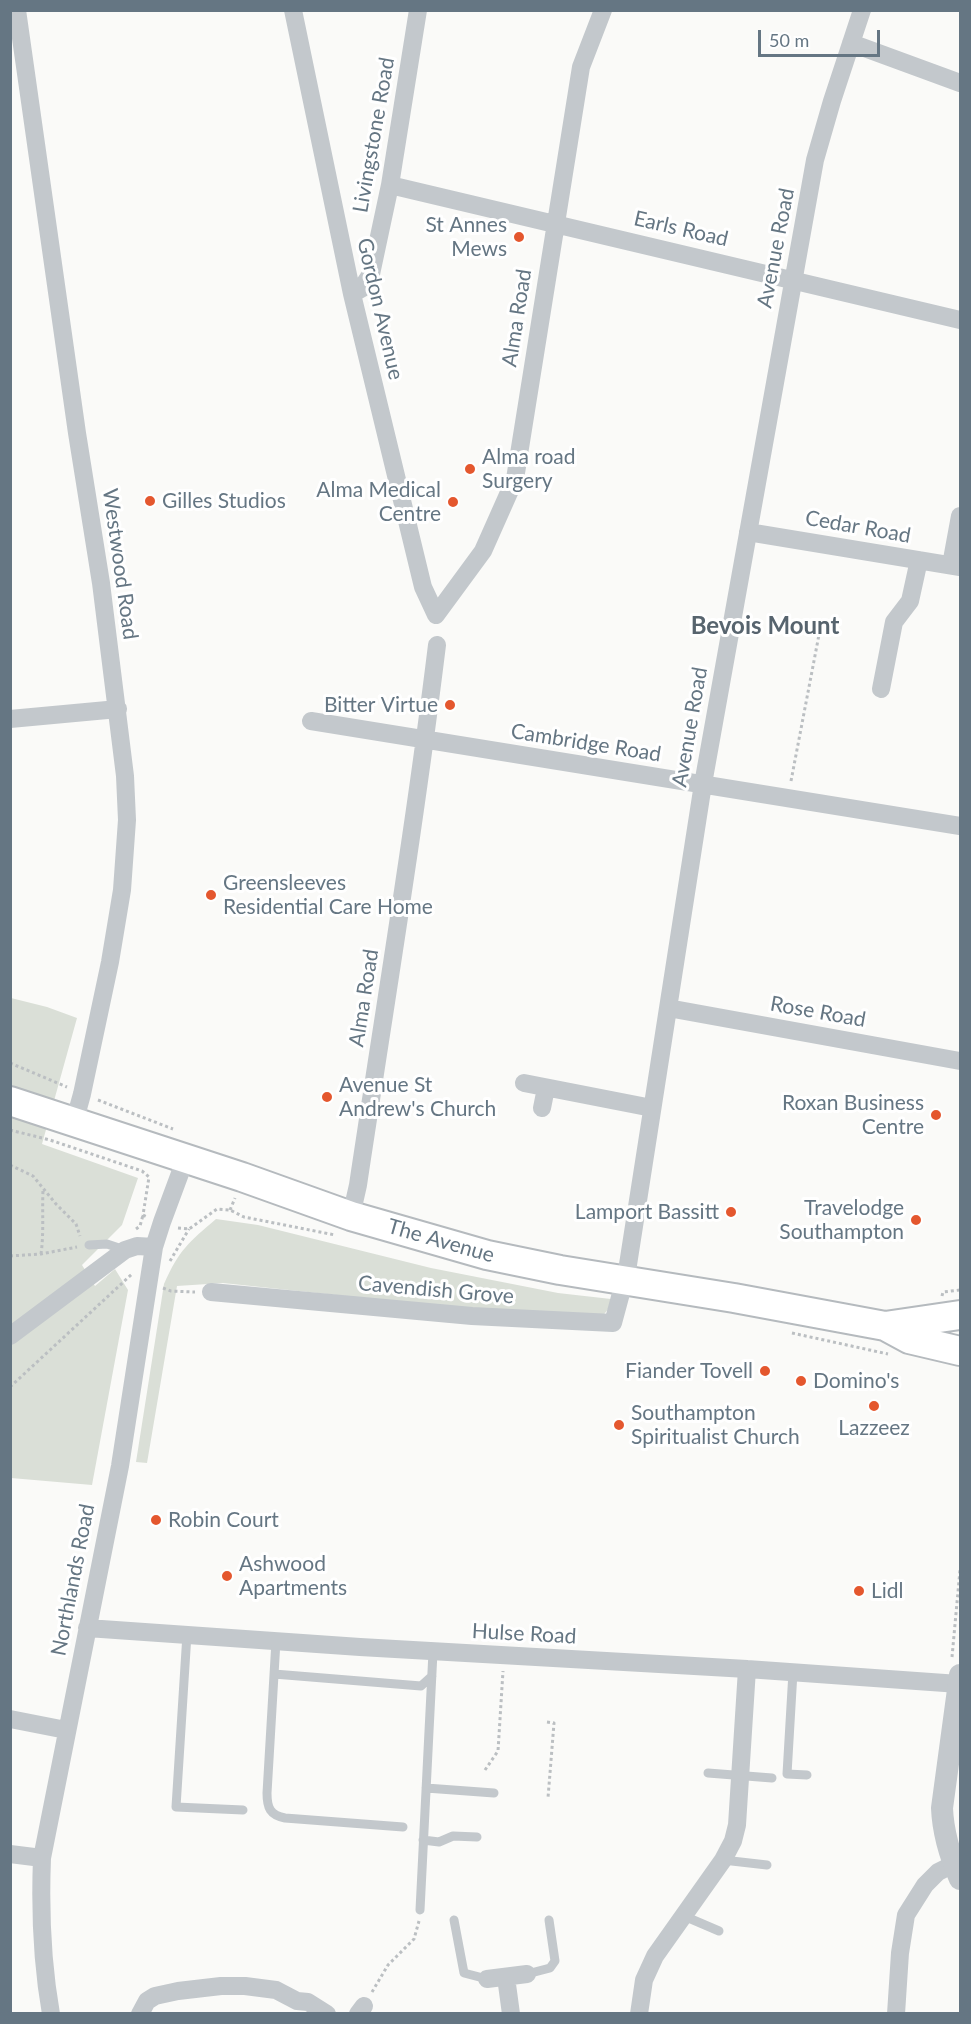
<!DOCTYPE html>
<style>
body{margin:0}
#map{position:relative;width:971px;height:2024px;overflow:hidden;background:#fafaf8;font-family:Lato,sans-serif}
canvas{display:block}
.frame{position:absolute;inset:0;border:12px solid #657683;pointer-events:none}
.scale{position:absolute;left:758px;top:30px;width:122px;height:27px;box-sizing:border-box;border:3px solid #657683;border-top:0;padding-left:8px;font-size:18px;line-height:21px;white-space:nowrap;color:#657683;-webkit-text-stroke:4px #fff;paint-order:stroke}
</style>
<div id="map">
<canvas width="971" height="2024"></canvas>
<div class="frame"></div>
<div class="scale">50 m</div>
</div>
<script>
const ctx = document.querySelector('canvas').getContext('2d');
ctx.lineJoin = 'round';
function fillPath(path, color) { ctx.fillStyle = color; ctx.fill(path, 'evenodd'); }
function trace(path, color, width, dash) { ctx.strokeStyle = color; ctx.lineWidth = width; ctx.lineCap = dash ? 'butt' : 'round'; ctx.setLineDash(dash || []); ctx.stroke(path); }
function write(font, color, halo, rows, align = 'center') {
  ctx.font = font + ' Lato,sans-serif'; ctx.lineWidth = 6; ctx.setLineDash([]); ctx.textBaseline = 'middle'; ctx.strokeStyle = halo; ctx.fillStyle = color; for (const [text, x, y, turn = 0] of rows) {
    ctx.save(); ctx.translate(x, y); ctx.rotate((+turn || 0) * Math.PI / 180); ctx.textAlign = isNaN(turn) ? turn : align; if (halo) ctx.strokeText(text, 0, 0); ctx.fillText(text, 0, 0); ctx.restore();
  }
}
const green = new Path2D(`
 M 11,998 L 47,1007 L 77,1018 L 42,1144 L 138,1178 L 122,1225 L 82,1265 L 95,1286 L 115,1269 L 128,1290 L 92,1485 L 11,1478 Z
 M 216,1219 L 258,1225 L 431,1268 L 558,1293 L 611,1299 L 609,1308 L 601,1318 L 506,1313 L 223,1283 L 177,1286 L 147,1463 L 136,1462 L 164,1284 C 179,1250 189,1242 216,1219 Z`);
const path = new Path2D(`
 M 791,781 L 822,619
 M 10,1063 L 67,1087
 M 98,1100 L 173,1129
 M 10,1130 L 50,1140 L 142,1171 L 149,1177 L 143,1215 L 147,1217
 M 10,1165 L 33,1176 L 56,1204 L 76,1224 L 80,1236
 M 230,1210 L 235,1198
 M 178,1228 L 189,1229 L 217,1209 L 230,1210 L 244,1217 L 335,1235
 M 136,1229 L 140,1226 L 143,1215
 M 41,1254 C 44,1233 42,1212 43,1190
 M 10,1256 L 41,1254 L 77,1247
 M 170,1261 L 189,1229
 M 163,1288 L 171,1291 L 195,1292
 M 942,1296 L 943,1292 L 960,1290
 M 792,1333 L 888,1354
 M 10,1387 L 132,1274
 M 952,1657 L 960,1570
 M 547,1722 L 554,1723 L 548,1798
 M 485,1770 L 498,1751 L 503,1671
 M 372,1992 L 388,1965 L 414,1939 L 419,1921`);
const service = new Path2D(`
 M 89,1245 L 107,1244 L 125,1250
 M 187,1634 L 176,1807 L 243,1810
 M 276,1641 L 267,1793 C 267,1808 270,1815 285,1818 L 403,1827
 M 793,1672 L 787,1774 L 807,1775
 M 274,1674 L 421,1686 L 432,1676
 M 708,1773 L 772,1778
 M 426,1788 L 494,1793
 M 423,1840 L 439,1842 L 453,1836 L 477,1837
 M 723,1860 L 767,1865
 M 420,1910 L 433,1652
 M 684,1916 L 719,1931
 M 454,1920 L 464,1973 L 487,1979
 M 527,1974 L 550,1968 L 555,1961 L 549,1920`);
const minor = new Path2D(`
 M 17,10 L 77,433 L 101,583 L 125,776 L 127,820 L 122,890 L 110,962 L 82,1094 L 74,1123
 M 293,10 L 352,294 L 423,587 L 436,615 L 483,551 L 515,479 L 581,67 L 603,10
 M 851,43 L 960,83
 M 390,185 L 960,320
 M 352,294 L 361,289 L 371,274 L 390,185 L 418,10
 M 748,532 L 960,567
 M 951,565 L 960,516
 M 881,689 L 894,622 L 910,601 L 919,560
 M 10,719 L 118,709
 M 311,721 L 960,826
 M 668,1008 L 960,1061
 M 524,1083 L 652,1108
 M 542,1108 L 546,1088
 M 351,1216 L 358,1185 C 385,1005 415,825 437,645
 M 211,1292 L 472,1316 L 613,1323 L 627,1271 L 703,784 L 815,160 L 832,101 L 862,10
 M 10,1336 L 125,1250 L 137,1246 L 154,1247
 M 87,1628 L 360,1647 L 747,1669 L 959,1684
 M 10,1719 L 66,1730
 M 10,1854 L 42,1858
 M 506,1977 L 511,2014
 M 487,1979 L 527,1974
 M 51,2014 C 42,1963 40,1909 42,1858 L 120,1466 L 154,1247 L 162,1222 L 185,1160
 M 140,2014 L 147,2001 L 155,1996 L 178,1991 L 221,1986 L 245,1986 L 276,1990 L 297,2001 L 308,2002 L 327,2014
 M 358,2014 L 364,2006
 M 639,2014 L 644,1980 L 655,1956 L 723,1860 L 733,1841 L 737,1825 L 747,1669
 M 896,2014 L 900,1953 L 906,1915 L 925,1885 L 938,1872 L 954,1864`);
const tertiary = new Path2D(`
 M 960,1675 L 942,1808 C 943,1833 950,1856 960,1879`);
const primary = new Path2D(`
 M 10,1101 L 242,1177 L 351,1216 L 487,1255 L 560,1270 L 734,1298 L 885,1326 L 960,1315
 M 885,1326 L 909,1339 L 960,1351`);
const markers = [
 [519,237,6,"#e4572e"],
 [470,469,6,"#e4572e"],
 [150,501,6,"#e4572e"],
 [453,502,6,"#e4572e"],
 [450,705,6,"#e4572e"],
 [211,895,6,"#e4572e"],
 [327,1097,6,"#e4572e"],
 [936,1115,6,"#e4572e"],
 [731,1212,6,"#e4572e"],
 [916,1220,6,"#e4572e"],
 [765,1371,6,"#e4572e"],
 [801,1381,6,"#e4572e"],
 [874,1406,6,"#e4572e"],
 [619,1425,6,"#e4572e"],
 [156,1520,6,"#e4572e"],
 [227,1576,6,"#e4572e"],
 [859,1591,6,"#e4572e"]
];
const streetNames = [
 ["Livingstone Road",374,135,-80],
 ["Earls Road",681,229,13],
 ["Avenue Road",776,248,-79],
 ["Gordon Avenue",380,309,77],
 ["Alma Road",517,318,-81],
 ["Cedar Road",858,527,10],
 ["Westwood Road",120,564,82],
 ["Avenue Road",690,727,-80],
 ["Cambridge Road",586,743,9],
 ["Alma Road",364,998,-81],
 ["Rose Road",818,1012,10],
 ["The Avenue",441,1241,16],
 ["Cavendish Grove",436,1290,5],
 ["Northlands Road",73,1580,-79],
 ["Hulse Road",524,1634,3]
];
const poiNames = [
 ["St Annes",507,225,"right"],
 ["Mews",507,249,"right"],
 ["Alma road",482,457],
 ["Surgery",482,481],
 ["Alma Medical",441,490,"right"],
 ["Centre",441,514,"right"],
 ["Gilles Studios",162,501],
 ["Bitter Virtue",438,705,"right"],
 ["Greensleeves",223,883],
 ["Residential Care Home",223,907],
 ["Avenue St",339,1085],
 ["Andrew's Church",339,1109],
 ["Roxan Business",924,1103,"right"],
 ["Centre",924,1127,"right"],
 ["Travelodge",904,1208,"right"],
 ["Southampton",904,1232,"right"],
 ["Lamport Bassitt",719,1212,"right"],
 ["Fiander Tovell",753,1371,"right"],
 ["Domino's",813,1381],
 ["Southampton",631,1413],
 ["Spiritualist Church",631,1437],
 ["Lazzeez",874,1428,"center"],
 ["Robin Court",168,1520],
 ["Ashwood",239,1564],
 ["Apartments",239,1588],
 ["Lidl",871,1591]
];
const quarterNames = [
 ["Bevois Mount",765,626]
];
fillPath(green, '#dadfd7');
trace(primary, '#b5babe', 32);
trace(path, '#bbbfc2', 3, [3, 3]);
trace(service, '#c3c8cc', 9);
trace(minor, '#c3c8cc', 18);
trace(tertiary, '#c3c8cc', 22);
trace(primary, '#fff', 28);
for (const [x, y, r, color] of markers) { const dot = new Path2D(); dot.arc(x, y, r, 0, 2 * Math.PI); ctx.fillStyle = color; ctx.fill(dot); trace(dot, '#fff', 2); }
write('21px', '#657683', '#fff', streetNames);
write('21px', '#657683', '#fff', poiNames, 'left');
write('bold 24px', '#57646e', '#fff', quarterNames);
</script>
